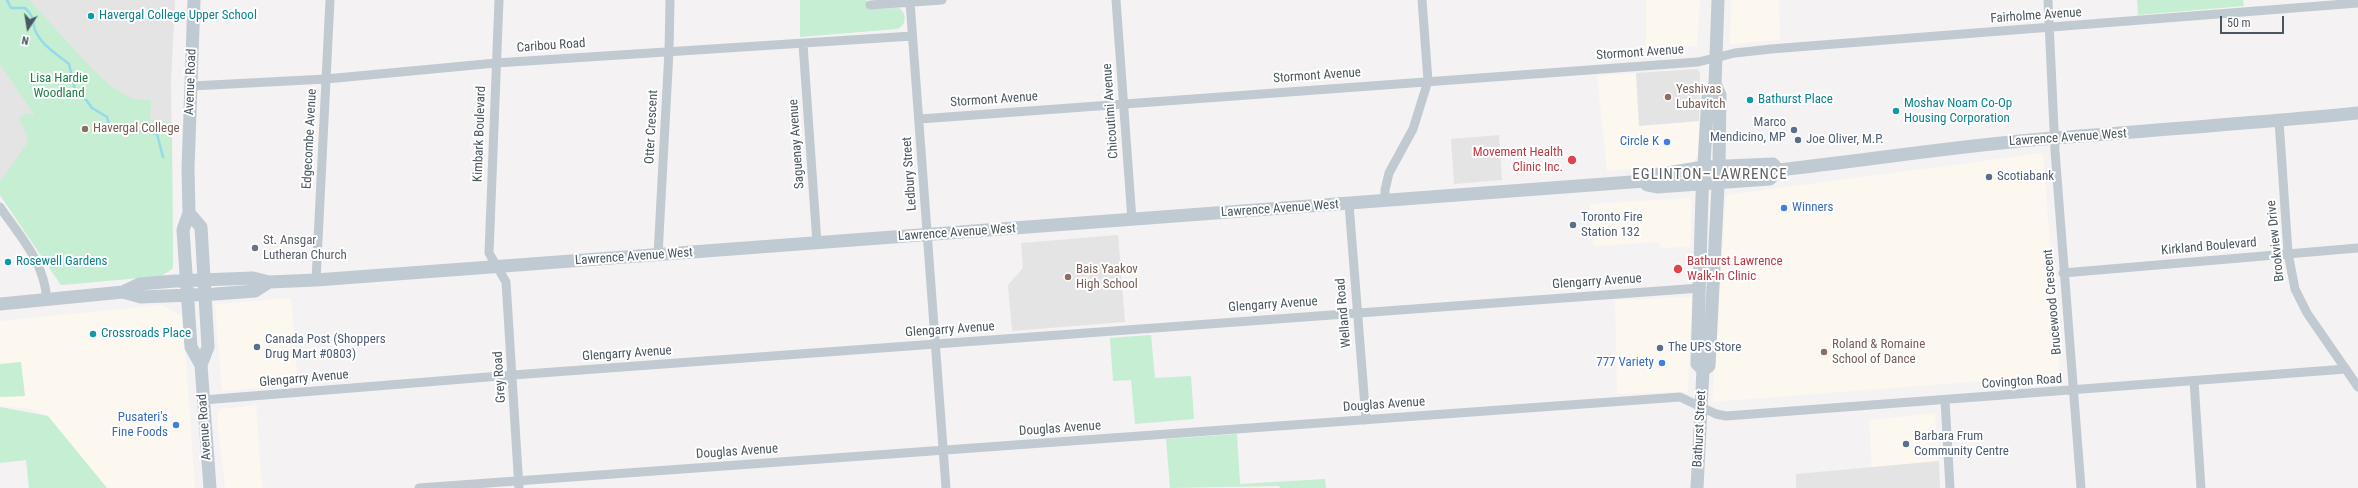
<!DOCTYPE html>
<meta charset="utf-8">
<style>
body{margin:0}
#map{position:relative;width:2358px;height:488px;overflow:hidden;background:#f4f2f3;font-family:"Roboto Condensed",sans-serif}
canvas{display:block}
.north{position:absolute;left:8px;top:8px;width:40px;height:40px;-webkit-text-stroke:3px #fff;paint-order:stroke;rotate:192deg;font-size:11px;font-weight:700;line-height:16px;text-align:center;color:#4b575f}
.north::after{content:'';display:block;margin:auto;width:14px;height:18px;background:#4b575f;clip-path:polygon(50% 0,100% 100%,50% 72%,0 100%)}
.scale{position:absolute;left:2220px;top:16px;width:64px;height:18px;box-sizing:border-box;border:2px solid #4b575f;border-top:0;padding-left:5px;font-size:12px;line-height:14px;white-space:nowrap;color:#4b575f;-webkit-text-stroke:3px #fff;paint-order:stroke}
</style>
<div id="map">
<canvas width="2358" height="488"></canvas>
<div class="north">N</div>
<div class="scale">50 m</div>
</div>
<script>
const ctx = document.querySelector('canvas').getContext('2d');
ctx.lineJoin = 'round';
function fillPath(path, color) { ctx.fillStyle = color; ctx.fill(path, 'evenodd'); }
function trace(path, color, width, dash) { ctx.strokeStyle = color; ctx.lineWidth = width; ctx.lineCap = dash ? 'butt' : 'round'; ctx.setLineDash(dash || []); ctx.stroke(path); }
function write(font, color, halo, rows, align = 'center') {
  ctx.font = font + ' "Roboto Condensed",sans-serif'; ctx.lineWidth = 4; ctx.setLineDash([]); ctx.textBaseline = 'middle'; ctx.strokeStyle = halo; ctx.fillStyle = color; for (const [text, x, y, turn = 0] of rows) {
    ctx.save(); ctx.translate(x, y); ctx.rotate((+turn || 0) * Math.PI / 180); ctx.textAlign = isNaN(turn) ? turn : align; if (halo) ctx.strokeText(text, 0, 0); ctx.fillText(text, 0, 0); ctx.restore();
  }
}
const commercial = new Path2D(`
 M 1646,0 L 1700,0 L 1697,46 L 1646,48 Z
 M 1731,0 L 1779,0 L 1780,40 L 1730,44 Z
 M 1636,73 L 1639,126 L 1699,121 L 1698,155 L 1692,164 L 1607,171 L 1597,76 Z
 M 2043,153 L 2060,375 L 1712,402 L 1726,195 Z
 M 1689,198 L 1692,201 L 1690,247 L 1660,248 L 1659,242 L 1593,246 L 1590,204 Z
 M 1692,297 L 1688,392 L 1617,394 L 1615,300 Z
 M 291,298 L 298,385 L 222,391 L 215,304 Z
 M 162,305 L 183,317 L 195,488 L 107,488 L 48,416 L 32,409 L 0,406 L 0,321 Z
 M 256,405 L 262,488 L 225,488 L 217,419 L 220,409 Z
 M 1935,413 L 1939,461 L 1872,468 L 1869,420 Z`);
const education = new Path2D(`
 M 0,0 L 175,0 L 171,82 L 173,268 L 168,272 L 161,276 L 61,285 L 0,195 Z
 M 1697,69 L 1700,72 L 1699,121 L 1639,126 L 1636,73 Z
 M 1499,135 L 1502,180 L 1454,184 L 1451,139 Z
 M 1118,235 L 1125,322 L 1012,331 L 1008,285 L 1023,268 L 1021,243 Z
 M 1939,461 L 1940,488 L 1796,488 L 1796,474 Z`);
const green = new Path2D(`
 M 0,0 L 29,0 L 93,70 L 111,86 L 132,99 L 151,100 L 150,120 L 172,122 L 173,268 L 161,276 L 61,285 L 0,195 L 0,182 L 26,145 L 28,138 L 19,118 L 27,113 L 35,116 L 0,64 Z
 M 800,0 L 867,0 L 868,9 L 899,8 C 908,14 906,26 897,29 L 800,37 Z
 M 2137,0 L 2243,0 L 2244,6 L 2138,15 Z
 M 1151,335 L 1155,378 L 1191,376 L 1194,419 L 1135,424 L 1131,380 L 1113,381 L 1110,338 Z
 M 21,362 L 25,396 L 0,397 L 0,364 Z
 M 0,407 L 48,416 L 107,488 L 29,488 L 26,460 L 0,463 Z
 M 1237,434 L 1240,484 L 1325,479 L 1326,488 L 1280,488 L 1279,486 L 1170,488 L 1166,439 Z`);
const stream = new Path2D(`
 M 7,0 L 11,8 L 25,8 C 34,16 32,20 35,30 C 41,45 57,54 69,64 L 75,90 L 84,97 L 92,108 L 107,117 L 110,128 C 126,137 138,127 157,134 L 163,157`);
const minor = new Path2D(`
 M 499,0 L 489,253 L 506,282 L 519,488
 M 1116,0 L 1132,220
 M 2048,0 L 2055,151 L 2081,488
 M 910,2 L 946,488
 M 870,5 L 942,0
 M 803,44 L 817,243
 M 192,86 L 326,79 L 496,63 L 912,36
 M 920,119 L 1698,62 L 1735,53 L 1771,49 L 2358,3
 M 2279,121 L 2288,253 L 2295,289 L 2307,313 L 2358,387
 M 1385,201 L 1385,190 L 1389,173 L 1413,129 L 1428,81 L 1422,0
 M 1349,204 L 1366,420
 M 0,207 C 21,238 44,261 47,300
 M 658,255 L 669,51 L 670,0
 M 2063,273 L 2358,248
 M 316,280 L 330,0
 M 2194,381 L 2201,488
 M 203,400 L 513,375 L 1700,288
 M 1945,400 L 1950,488
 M 419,488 L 1680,397 L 1716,414 L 1726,416 L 2346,369`);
const secondary = new Path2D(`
 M 194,0 L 188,169 L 189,213 L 183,230 L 191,347 L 201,365
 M 1645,181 L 1647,185 L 1657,187 L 1770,179 L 1778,170 C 1870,160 1962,145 2054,138 C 2155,130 2257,123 2358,113
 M 1645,181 L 1649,176 L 1704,167 L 1773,164 L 1778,170
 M 189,213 L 201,227 L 208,347 L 201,365 L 210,488
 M 123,292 L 141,297 L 215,294 L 255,291 L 269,282
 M 0,304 L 123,292 L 140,284 L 175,281 L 253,278 L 269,282 L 316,280 L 1645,181
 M 1703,370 L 1709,366 L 1719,166 L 1720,95 L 1715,84
 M 1697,488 L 1703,370 L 1697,364 L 1702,196 L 1708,97 L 1715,84 L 1718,0`);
const markers = [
 [91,16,4,"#0f9aa8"],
 [1668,97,4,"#8d6e63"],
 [1750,100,4,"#0f9aa8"],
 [1896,111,4,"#0f9aa8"],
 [85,129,4,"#8d6e63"],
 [1794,130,4,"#5c6f8a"],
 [1798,140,4,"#5c6f8a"],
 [1667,142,4,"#3f7fe0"],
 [1572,160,5,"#e0444e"],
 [1989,177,4,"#5c6f8a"],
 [1784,208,4,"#3f7fe0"],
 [1573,225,4,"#5c6f8a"],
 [255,248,4,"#6b7280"],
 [8,262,4,"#0f9aa8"],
 [1678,269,5,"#e0444e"],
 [1068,277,4,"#8d6e63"],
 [93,334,4,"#0f9aa8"],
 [257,347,4,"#5c6f8a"],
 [1660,348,4,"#5c6f8a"],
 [1824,352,4,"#8d6e63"],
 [1662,363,4,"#3f7fe0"],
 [176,425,4,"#3f7fe0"],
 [1906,444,4,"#5c6f8a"]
];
const cultureNames = [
 ["Havergal College Upper School",99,16],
 ["Bathurst Place",1758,100],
 ["Moshav Noam Co-Op",1904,104],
 ["Housing Corporation",1904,119],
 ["Rosewell Gardens",16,262],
 ["Crossroads Place",101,334]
];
const streetNames = [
 ["Fairholme Avenue",2036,16,-4],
 ["Caribou Road",551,46,-4],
 ["Stormont Avenue",1640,53,-4],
 ["Stormont Avenue",1317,76,-4],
 ["Avenue Road",191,82,-88],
 ["Stormont Avenue",994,100,-4],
 ["Chicoutimi Avenue",1111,111,-94],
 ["Otter Crescent",652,127,-87],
 ["Kimbark Boulevard",480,134,-88],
 ["Lawrence Avenue West",2068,138,-4],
 ["Edgecombe Avenue",310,139,-87],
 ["Saguenay Avenue",797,144,-94],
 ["Ledbury Street",910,174,-94],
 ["Lawrence Avenue West",1280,209,-4],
 ["Lawrence Avenue West",957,233,-4],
 ["Brookview Drive",2276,241,-96],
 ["Kirkland Boulevard",2209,247,-5],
 ["Lawrence Avenue West",634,257,-4],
 ["Glengarry Avenue",1597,282,-4],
 ["Brucewood Crescent",2053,302,-95],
 ["Glengarry Avenue",1273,305,-4],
 ["Welland Road",1344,313,-95],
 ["Glengarry Avenue",950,330,-4],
 ["Glengarry Avenue",627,354,-4],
 ["Grey Road",500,377,-94],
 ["Glengarry Avenue",304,379,-5],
 ["Covington Road",2022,382,-4],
 ["Douglas Avenue",1384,405,-4],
 ["Avenue Road",205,427,-94],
 ["Douglas Avenue",1060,429,-4],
 ["Bathurst Street",1700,429,-87],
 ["Douglas Avenue",737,452,-4]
];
const parkNames = [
 ["Lisa Hardie",59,79],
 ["Woodland",59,94]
];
const educationNames = [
 ["Yeshivas",1676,90],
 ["Lubavitch",1676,105],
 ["Havergal College",93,129],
 ["Bais Yaakov",1076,270],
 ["High School",1076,285],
 ["Roland & Romaine",1832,345],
 ["School of Dance",1832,360]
];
const serviceNames = [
 ["Marco",1786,123,"right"],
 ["Mendicino, MP",1786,138,"right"],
 ["Joe Oliver, M.P.",1806,140],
 ["Scotiabank",1997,177],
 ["Toronto Fire",1581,218],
 ["Station 132",1581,233],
 ["Canada Post (Shoppers",265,340],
 ["Drug Mart #0803)",265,355],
 ["The UPS Store",1668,348],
 ["Barbara Frum",1914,437],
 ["Community Centre",1914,452]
];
const shopNames = [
 ["Circle K",1659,142],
 ["Winners",1792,208,"left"],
 ["777 Variety",1654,363],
 ["Pusateri's",168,418],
 ["Fine Foods",168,433]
];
const healthNames = [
 ["Movement Health",1563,153],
 ["Clinic Inc.",1563,168],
 ["Bathurst Lawrence",1687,262,"left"],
 ["Walk-In Clinic",1687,277,"left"]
];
const worshipNames = [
 ["St. Ansgar",263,241],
 ["Lutheran Church",263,256]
];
const quarterNames = [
 ["EGLINTON–LAWRENCE",1710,175]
];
fillPath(commercial, '#fcf7ef');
fillPath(education, '#e5e4e4');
fillPath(green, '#c5eed2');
trace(stream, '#95dbe7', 2.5);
trace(minor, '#c1cad0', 9);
trace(secondary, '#c0cad2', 13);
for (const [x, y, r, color] of markers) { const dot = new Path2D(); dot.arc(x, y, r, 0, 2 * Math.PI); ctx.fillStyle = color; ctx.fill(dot); trace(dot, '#fff', 1.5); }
write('13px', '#0d838f', '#fff', cultureNames, 'left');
write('13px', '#4b575f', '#fff', streetNames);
write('13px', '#1e7d48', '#fff', parkNames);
write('13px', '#785e54', '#fff', educationNames, 'left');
write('13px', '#4e5e75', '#fff', serviceNames, 'left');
write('13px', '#366cbe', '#fff', shopNames, 'right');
write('13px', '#be3a42', '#fff', healthNames, 'right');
write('13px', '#5b616d', '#fff', worshipNames, 'left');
ctx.letterSpacing = '1px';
write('15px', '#5f6367', '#fff', quarterNames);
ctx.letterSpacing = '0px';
</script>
